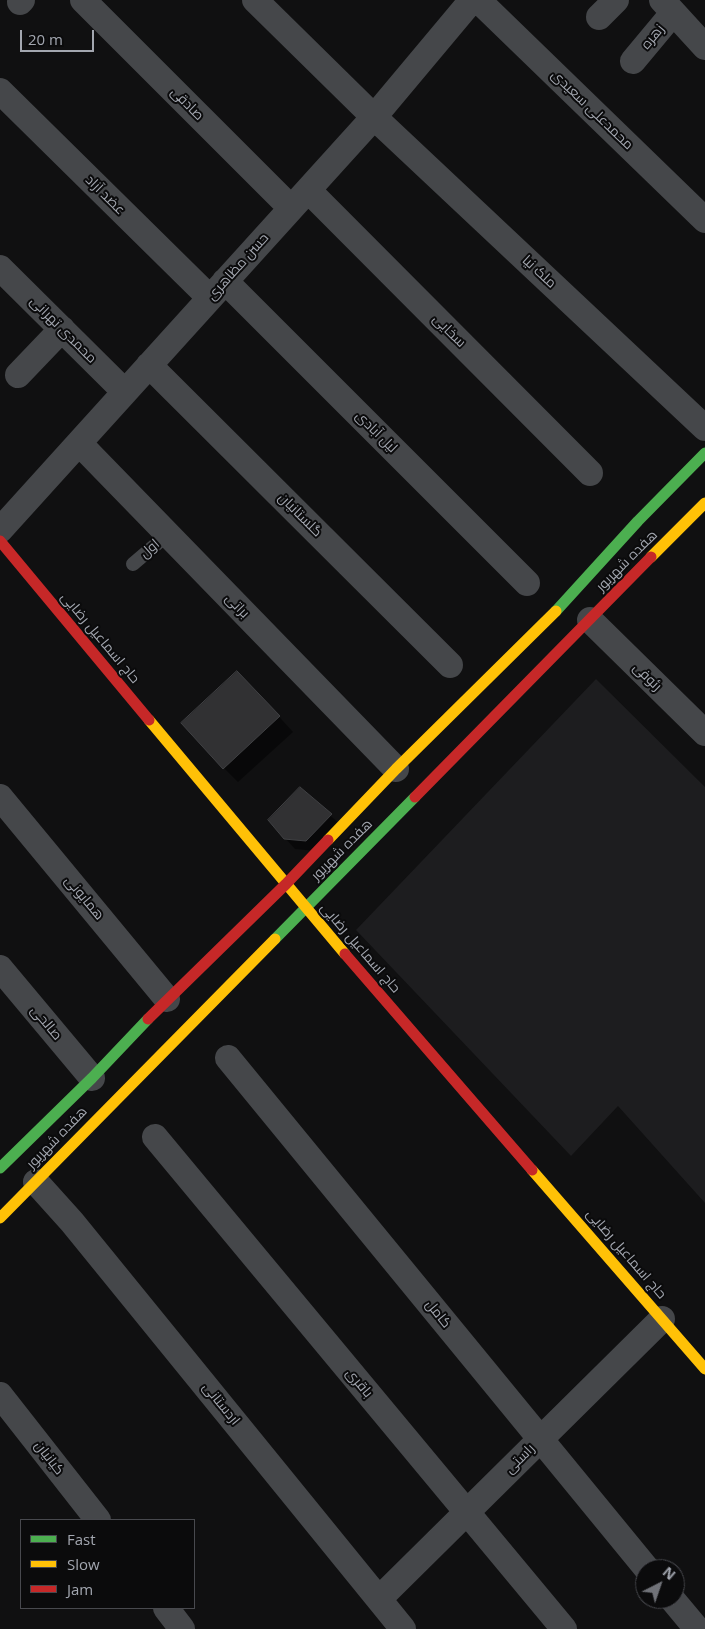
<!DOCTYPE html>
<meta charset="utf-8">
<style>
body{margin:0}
#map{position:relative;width:705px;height:1629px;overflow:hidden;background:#101011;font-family:"Open Sans",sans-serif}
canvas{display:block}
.legend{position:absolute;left:20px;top:1519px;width:175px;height:90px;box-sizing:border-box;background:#0b0b0c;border:1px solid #48494e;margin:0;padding:6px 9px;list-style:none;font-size:15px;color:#a3a7b0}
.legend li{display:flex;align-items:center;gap:10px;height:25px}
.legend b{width:25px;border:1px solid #48494e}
.north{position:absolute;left:635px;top:1559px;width:50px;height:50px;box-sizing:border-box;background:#0b0b0c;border:1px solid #48494e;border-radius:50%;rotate:41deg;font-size:14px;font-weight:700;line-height:20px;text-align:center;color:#a3a7b0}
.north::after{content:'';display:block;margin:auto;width:18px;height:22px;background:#707278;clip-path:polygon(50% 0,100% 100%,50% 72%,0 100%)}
.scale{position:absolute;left:20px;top:30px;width:74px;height:22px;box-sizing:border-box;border:2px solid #a3a7b0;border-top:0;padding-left:6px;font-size:15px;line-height:18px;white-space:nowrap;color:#a3a7b0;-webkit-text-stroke:4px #0b0b0c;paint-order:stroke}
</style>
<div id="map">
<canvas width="705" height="1629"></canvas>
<ul class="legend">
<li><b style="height:6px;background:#4caf50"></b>Fast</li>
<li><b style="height:6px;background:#ffc107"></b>Slow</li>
<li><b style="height:6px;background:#c62828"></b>Jam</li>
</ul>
<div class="north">N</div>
<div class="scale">20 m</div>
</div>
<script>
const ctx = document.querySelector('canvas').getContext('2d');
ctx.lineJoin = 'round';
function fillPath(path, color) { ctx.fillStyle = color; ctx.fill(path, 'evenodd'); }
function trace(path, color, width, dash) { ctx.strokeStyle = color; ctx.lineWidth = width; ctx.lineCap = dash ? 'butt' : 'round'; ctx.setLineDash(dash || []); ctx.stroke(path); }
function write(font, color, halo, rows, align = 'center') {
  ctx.font = font + ' "Open Sans",Cairo,sans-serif'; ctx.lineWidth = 4; ctx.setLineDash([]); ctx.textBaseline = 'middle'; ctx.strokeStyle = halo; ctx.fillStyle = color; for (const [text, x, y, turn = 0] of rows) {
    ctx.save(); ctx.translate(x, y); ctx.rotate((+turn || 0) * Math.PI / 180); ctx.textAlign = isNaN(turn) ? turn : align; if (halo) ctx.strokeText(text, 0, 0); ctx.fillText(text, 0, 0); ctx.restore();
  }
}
const built = new Path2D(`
 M 596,679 L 705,787 L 705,1203 L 618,1106 L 571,1156 L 356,930 Z`);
const shadow = new Path2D(`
 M 252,687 L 293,732 L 238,782 L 224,768 Z
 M 300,789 L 341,825 L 316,851 L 295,849 L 285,838 Z`);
const building = new Path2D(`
 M 237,671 L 280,716 L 223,769 L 181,723 Z
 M 300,787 L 332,814 L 306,841 L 284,839 L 268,820 Z`);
const lane = new Path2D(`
 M 133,564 L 167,535`);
const street = new Path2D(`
 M 83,0 L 291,208
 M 255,0 L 374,117 L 705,428
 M 478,0 L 705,220
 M 662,0 L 705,47
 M 20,2 L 22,0
 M 599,17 L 616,0
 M 633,61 L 673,13
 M 0,91 L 210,298
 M 308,190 L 590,473
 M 0,268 L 125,392
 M 225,281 L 527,583
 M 149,365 L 450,665
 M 18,375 L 62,329
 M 79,443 L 396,769
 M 0,530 L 374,117 L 472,0
 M 590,620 L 705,733
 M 0,797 L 167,999
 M 0,968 L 92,1078
 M 228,1058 L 647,1569
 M 155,1137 L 564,1629
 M 36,1182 L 72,1222 L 403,1629
 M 0,1395 L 98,1520
 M 379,1599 L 662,1319
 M 672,1599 L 697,1629
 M 166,1608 L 182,1629`);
const fast = new Path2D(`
 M 556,611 L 638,521 L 705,453
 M 275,939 L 415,797
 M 0,1168 L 92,1078 L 148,1019`);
const slow = new Path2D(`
 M 651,557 L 705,503
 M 149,720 L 345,954
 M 328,840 L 396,769 L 556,611
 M 532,1170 L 705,1369
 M 0,1218 L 275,939`);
const jam = new Path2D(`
 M 0,541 L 149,720
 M 415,797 L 651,557
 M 345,954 L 532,1170
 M 148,1019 L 286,884 L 328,840`);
const streetNames = [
 ["زهره",653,37,-50],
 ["صادقی",187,104,45],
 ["محمدعلی سعیدی",592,110,44],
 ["عضد آزاد",105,195,45],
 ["حسن مظاهری",238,267,-48],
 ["ملک نیا",539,272,43],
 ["محمدی تهرانی",63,330,45],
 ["سخایی",449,331,45],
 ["لیل آبادی",376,432,45],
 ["گلستانیان",300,515,45],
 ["اول",150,549,-41],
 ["هفده شهریور",627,561,-45],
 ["براتی",237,606,46],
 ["حاج اسماعیل رضایی",100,638,50],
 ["رئوفی",647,677,44],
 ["هفده شهریور",342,850,-45],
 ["همایونی",84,898,50],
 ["حاج اسماعیل رضایی",360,948,49],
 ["صالحی",46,1023,50],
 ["هفده شهریور",57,1138,-46],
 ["حاج اسماعیل رضایی",626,1254,49],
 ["کامل",438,1314,51],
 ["باقری",359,1383,50],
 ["اردستانی",221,1404,51],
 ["کیانیان",49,1458,52],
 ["راستی",520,1459,-45]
];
fillPath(built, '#1d1d1f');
fillPath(shadow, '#0007');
fillPath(building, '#313133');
trace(building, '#404144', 1);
trace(lane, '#45474a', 14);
trace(street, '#45474a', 26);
trace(fast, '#4caf50', 11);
trace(slow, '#ffc107', 11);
trace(jam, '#c62828', 11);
write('14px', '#a3a7b0', '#0b0b0c', streetNames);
</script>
